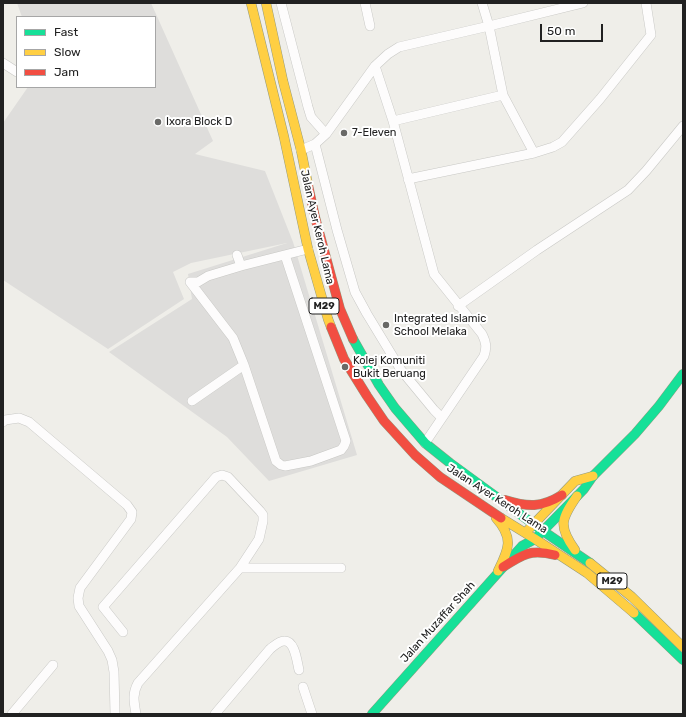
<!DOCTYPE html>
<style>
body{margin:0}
#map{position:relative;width:686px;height:717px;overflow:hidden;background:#efeee9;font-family:Rubik,sans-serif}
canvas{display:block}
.frame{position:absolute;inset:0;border:4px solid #212121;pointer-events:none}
.legend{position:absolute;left:16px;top:16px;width:140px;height:72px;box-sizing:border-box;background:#fff;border:1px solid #a6a6a6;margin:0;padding:5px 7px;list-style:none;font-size:12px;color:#212121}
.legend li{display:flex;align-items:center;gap:8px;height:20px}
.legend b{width:20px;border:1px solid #a6a6a6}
.scale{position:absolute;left:540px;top:24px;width:63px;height:18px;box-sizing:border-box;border:2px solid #212121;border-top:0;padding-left:5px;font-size:12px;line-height:14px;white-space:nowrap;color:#212121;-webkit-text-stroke:3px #fff;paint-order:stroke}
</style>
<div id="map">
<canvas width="686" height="717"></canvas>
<div class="frame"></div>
<ul class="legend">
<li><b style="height:5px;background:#16e098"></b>Fast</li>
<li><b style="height:5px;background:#ffcf43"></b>Slow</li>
<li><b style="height:5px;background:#f24e42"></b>Jam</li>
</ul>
<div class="scale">50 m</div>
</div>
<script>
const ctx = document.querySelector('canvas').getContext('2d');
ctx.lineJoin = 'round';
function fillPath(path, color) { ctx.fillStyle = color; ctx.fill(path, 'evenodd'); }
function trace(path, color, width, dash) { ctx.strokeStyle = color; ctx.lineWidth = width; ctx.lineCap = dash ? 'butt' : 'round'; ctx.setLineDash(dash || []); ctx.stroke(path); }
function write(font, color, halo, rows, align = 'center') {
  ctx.font = font + ' Rubik,sans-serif'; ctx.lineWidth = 4; ctx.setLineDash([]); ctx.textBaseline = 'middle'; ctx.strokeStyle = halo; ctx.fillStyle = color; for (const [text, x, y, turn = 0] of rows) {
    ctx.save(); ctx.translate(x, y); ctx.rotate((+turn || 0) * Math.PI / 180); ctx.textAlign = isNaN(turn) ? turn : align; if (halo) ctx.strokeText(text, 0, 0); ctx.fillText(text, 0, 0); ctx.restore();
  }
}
const residential = new Path2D(`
 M 17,3 L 151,3 L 213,141 L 195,154 L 265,171 L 293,242 L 357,455 L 269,481 L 227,437 L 109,352 L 192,299 L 188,274 L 287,243 L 191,263 L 173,272 L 184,299 L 108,349 L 3,280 L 3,123 L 28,87 L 155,87 L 155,17 L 22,17 Z`);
const street = new Path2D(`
 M 281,3 L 308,107 L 311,117 L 326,134
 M 365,3 L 370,26
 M 482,3 L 489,26 L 503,95 L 534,153
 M 3,63 L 17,72
 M 375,66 L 393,121 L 434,274 L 482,334 C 486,342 487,347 484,356 L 425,443
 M 393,121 L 503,95
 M 315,144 L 337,230 L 355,292 L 367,314 L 401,370 L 434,410 L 442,418
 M 301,150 L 315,144 L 326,134 L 375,66 L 388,54 L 399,47 L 489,26 L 583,3
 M 408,179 L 534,153 L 553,147 L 562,142 L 600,99 L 651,35 L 646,3
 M 237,255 L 241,266
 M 190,282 L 233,338 L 244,365 L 276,461 L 281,465 L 285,466 L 311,461 L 341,450 L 344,446 L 346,441 L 285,255
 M 190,282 L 198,282 L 208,276 L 241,266 L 308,249
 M 458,306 L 537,250 L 628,190 L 646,171 L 683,126
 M 192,401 L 244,365
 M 3,422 L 5,420 L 19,418 L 29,422 L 127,505 L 132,512 L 131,519 L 80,588 L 78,598 L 79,606 L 108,651 L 112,660 L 114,672 L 115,714
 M 240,568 L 341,568
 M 123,632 L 103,607 L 216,477 L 222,475 L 228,477 L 260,511 L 263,515 L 263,521 L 259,539 L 240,568 L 138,683 C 132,694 134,702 136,714
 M 303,687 L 312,714
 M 12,714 L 53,665
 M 215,714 L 270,649 C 274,646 279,641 284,641 C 295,640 297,662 299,670`);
const fast = new Path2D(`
 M 353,339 L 379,385 L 395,408 L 425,443 L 450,463 L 543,531 L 590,563
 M 634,613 L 683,660
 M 372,714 L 522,546 L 535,539 L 584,489 L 593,476 L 635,434 L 659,406 L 683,374`);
const slow = new Path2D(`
 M 251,3 L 284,137 L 308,249 L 328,319 L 331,327
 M 266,3 L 283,81 L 301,150 L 308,185
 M 496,518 C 514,538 509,549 498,571
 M 501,518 L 535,539 L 587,573 L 634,613
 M 528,530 L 575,481 L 593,476
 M 575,550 C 558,526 561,519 577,496
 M 590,563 L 632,597 L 683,647`);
const jam = new Path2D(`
 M 308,185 L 315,217 L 340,309 L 353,339
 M 331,327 L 344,359 L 367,396 L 384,421 L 415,455 L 440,477 L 501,518
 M 505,500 C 528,507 541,508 562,495
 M 503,567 C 523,554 531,549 555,555`);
const markers = [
 [158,122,4,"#696967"],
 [344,133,4,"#696967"],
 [386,325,4,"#696967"],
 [345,367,4,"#696967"]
];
const shields = [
 [324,306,30],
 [612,581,30]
];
const shieldNames = [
 ["M29",324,306],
 ["M29",612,581]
];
const poiNames = [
 ["Ixora Block D",166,122],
 ["7-Eleven",352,133],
 ["Integrated Islamic",394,319],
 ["School Melaka",394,332],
 ["Kolej Komuniti",353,361],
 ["Bukit Beruang",353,374]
];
const streetNames = [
 ["Jalan Ayer Keroh Lama",317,227,77],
 ["Jalan Ayer Keroh Lama",497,499,33],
 ["Jalan Muzaffar Shah",438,622,-48]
];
fillPath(residential, '#dedddb');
trace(street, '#c8c8c5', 10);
trace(fast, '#939a7f', 10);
trace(slow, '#939a7f', 10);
trace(jam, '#939a7f', 10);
trace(street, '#fdfcfc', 9);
trace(fast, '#16e098', 9);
trace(slow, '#ffcf43', 9);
trace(jam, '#f24e42', 9);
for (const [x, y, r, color] of markers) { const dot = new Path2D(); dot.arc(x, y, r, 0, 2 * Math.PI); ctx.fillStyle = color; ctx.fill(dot); trace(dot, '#fff', 1.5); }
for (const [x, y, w] of shields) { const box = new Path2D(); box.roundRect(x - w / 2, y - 8, w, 16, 3); ctx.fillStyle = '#fff'; ctx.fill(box); trace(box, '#212121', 1); }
write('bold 10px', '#212121', null, shieldNames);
write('11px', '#212121', '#fff', poiNames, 'left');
write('11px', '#212121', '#fff', streetNames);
</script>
